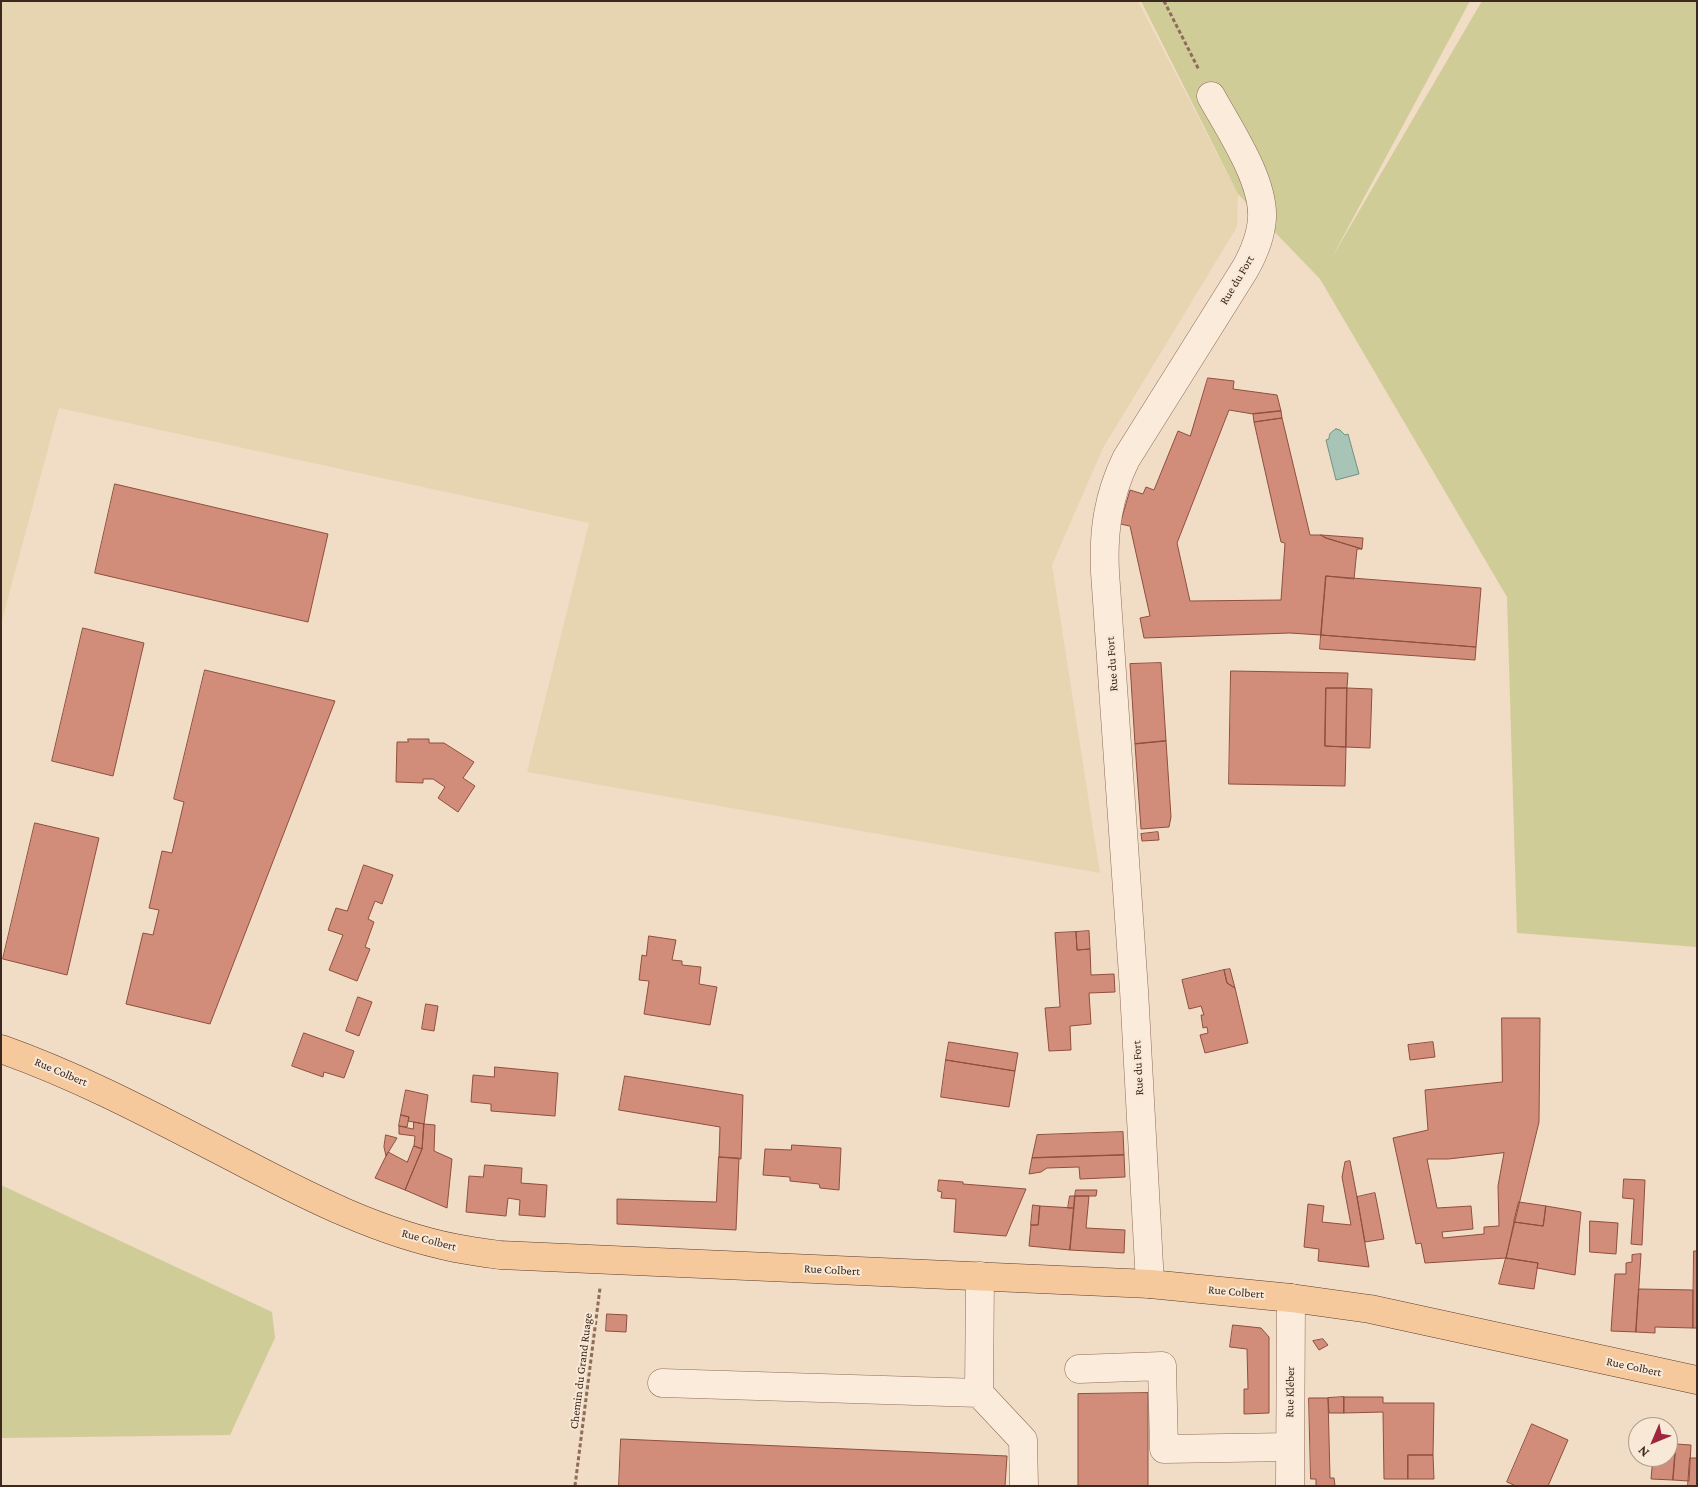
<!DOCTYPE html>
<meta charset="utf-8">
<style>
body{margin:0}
#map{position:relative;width:1698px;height:1487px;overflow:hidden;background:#f1dcc5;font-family:"Crimson Pro",serif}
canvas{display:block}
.frame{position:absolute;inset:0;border:2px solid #3d281f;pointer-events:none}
.north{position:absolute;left:1628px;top:1417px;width:50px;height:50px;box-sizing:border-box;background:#f8e8d6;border:1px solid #ad9b8d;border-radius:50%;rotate:225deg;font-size:14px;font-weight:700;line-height:20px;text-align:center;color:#3d281f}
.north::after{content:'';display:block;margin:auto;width:18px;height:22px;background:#a0263e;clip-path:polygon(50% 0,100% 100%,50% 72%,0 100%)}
</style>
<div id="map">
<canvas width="1698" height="1487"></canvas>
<div class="frame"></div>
<div class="north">N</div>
</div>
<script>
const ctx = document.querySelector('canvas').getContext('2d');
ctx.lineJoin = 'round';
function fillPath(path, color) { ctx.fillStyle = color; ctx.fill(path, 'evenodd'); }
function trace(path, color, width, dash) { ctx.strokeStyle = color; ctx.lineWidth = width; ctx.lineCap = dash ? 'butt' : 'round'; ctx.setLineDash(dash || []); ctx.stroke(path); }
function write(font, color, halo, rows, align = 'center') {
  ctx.font = font + ' "Crimson Pro",serif'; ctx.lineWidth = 4; ctx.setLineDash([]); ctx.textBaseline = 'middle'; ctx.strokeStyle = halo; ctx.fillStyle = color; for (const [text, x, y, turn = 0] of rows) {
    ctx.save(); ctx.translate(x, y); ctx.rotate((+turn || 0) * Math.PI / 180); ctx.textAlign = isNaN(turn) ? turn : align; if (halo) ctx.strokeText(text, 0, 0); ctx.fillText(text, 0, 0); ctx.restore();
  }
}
const farmland = new Path2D(`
 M 1,1 L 1138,1 L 1238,194 L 1237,227 L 1103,448 L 1052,565 L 1100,873 L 527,772 L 589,523 L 59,408 L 1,624 Z`);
const green = new Path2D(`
 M 1141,1 L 1470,1 L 1331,259 L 1482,1 L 1697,1 L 1697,947 L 1517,933 L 1507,597 L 1320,279 L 1238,194 Z
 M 1,1185 L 272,1312 L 275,1338 L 230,1435 L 1,1438 Z`);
const water = new Path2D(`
 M 1336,429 L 1340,430 L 1345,435 L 1348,434 L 1359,474 L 1336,480 L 1326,440 L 1329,439 C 1329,433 1331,432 1336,429 Z`);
const building = new Path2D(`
 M 1208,378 L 1234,381 L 1233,389 L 1277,395 L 1281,411 L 1253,414 L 1229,410 L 1177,543 L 1190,601 L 1281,600 L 1285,543 L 1281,542 L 1254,422 L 1282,418 L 1310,535 L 1321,535 L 1326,538 L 1362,549 L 1357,549 L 1354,579 L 1326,576 L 1321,635 L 1290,633 L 1144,638 L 1140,618 L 1150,616 L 1130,526 L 1120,524 L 1130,490 L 1143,494 L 1146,487 L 1154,490 L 1178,431 L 1190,436 Z
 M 1281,411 L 1282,418 L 1254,422 L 1253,414 Z
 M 115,484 L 328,534 L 308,622 L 95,573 Z
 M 1321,535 L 1363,538 L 1362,549 L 1326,538 Z
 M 1326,576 L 1481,588 L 1476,647 L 1321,635 Z
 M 83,628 L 144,643 L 113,776 L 52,761 Z
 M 1321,635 L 1476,647 L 1475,660 L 1320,649 Z
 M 1161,663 L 1166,741 L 1135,744 L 1130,664 Z
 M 205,670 L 335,701 L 210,1024 L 126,1004 L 143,933 L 153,935 L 159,910 L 149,908 L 162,851 L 172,853 L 184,802 L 174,799 Z
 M 1231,671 L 1348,673 L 1347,688 L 1326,688 L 1325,746 L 1346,747 L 1345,786 L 1229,784 Z
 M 1326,688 L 1347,688 L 1346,747 L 1325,746 Z
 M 1347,688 L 1372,689 L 1370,748 L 1346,747 Z
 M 408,739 L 429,739 L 429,743 L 444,743 L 474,762 L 463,778 L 475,786 L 458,812 L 438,798 L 445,787 L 433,779 L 423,779 L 423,783 L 396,782 L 397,742 L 408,742 Z
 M 1166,741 L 1171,817 L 1169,827 L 1141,829 L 1135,744 Z
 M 35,823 L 99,838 L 67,975 L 3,959 Z
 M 1158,832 L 1159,840 L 1142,841 L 1141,834 Z
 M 364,865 L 393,875 L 382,904 L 375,901 L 368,919 L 374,922 L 365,947 L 370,949 L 357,981 L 329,970 L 343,935 L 328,930 L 336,908 L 347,911 Z
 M 1089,931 L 1090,949 L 1077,950 L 1076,932 Z
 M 1076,932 L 1077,950 L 1090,949 L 1091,975 L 1114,974 L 1115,992 L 1089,993 L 1091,1024 L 1070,1026 L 1071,1050 L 1049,1051 L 1045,1008 L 1060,1007 L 1055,933 Z
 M 649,936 L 676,940 L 672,960 L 682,961 L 682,965 L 701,967 L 699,984 L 717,987 L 710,1025 L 644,1014 L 649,981 L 639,980 L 642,955 L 646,956 Z
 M 1230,969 L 1235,988 L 1227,983 L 1224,970 Z
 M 1224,970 L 1227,983 L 1235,988 L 1248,1043 L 1205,1053 L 1200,1035 L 1208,1033 L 1207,1027 L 1203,1028 L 1201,1015 L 1204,1015 L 1201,1006 L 1189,1009 L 1182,980 Z
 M 358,997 L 372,1002 L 359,1036 L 346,1031 Z
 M 426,1004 L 438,1006 L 434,1031 L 422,1029 Z
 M 1502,1018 L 1540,1018 L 1539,1122 L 1506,1258 L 1425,1263 L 1421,1243 L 1416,1244 L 1393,1138 L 1428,1130 L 1425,1090 L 1502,1082 ZM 1504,1153 L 1498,1186 L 1499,1226 L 1484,1227 L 1484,1234 L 1443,1238 L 1442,1232 L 1473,1229 L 1471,1206 L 1437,1208 L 1427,1159 L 1448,1159 Z
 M 304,1033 L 354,1051 L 344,1078 L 324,1072 L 323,1077 L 292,1066 Z
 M 949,1042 L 1018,1053 L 1015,1071 L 946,1060 Z
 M 1433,1042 L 1435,1057 L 1410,1060 L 1408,1045 Z
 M 946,1060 L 1015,1071 L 1009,1107 L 941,1097 Z
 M 495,1067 L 558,1073 L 555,1116 L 491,1111 L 491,1104 L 471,1102 L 473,1075 L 494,1077 Z
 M 625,1076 L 743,1095 L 741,1159 L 719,1157 L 720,1127 L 619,1110 Z
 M 406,1090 L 428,1095 L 424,1124 L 408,1121 L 409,1117 L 401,1115 Z
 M 401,1115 L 409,1117 L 407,1127 L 399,1126 Z
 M 414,1122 L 424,1124 L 422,1149 L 414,1146 L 415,1136 L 399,1134 L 399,1126 L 413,1129 Z
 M 424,1124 L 435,1125 L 434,1151 L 452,1159 L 447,1208 L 405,1190 L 422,1149 Z
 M 1123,1132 L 1124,1155 L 1032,1158 L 1037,1135 Z
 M 386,1135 L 397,1138 L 386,1156 L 384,1147 Z
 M 792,1145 L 841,1148 L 839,1190 L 820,1188 L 819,1184 L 790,1181 L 790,1177 L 763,1175 L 765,1149 L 791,1150 Z
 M 414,1146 L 422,1149 L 405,1190 L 375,1178 L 388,1152 L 407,1162 Z
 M 1124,1155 L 1125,1177 L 1080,1179 L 1079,1167 L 1047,1168 L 1041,1172 L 1029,1174 L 1032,1158 Z
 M 719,1157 L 739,1158 L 736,1230 L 617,1224 L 617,1199 L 716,1202 Z
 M 1350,1161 L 1357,1197 L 1369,1267 L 1318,1261 L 1319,1249 L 1304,1247 L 1308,1204 L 1324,1206 L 1322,1222 L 1351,1225 L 1342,1177 L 1345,1162 Z
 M 485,1165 L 522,1168 L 521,1183 L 547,1185 L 545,1217 L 519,1215 L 520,1200 L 508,1198 L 506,1216 L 466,1212 L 469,1176 L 483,1177 Z
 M 1624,1179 L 1645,1180 L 1642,1245 L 1631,1244 L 1634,1199 L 1623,1198 Z
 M 939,1180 L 963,1182 L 963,1184 L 1026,1189 L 1006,1236 L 954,1232 L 956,1199 L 941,1198 L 942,1192 L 938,1191 Z
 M 1076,1190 L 1097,1190 L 1096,1196 L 1075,1196 Z
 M 1375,1193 L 1384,1239 L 1365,1242 L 1357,1197 Z
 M 1070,1196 L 1075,1196 L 1074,1208 L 1068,1208 Z
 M 1075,1196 L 1089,1196 L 1086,1228 L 1125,1230 L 1124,1253 L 1070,1250 Z
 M 1519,1202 L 1546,1206 L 1543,1226 L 1514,1222 Z
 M 1033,1205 L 1040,1206 L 1038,1225 L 1031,1225 Z
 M 1040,1206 L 1074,1208 L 1070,1250 L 1029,1246 L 1031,1225 L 1038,1225 Z
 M 1546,1206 L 1581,1212 L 1575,1275 L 1537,1268 L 1538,1263 L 1506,1258 L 1514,1222 L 1543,1226 Z
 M 1590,1221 L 1618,1223 L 1616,1254 L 1590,1252 Z
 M 1694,1251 L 1697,1251 L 1697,1328 L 1693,1328 Z
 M 1641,1254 L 1636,1332 L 1611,1331 L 1615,1274 L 1626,1274 L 1626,1263 L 1632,1262 L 1632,1255 Z
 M 1506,1258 L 1538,1263 L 1534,1289 L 1499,1284 Z
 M 1639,1289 L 1693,1290 L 1693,1328 L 1655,1327 L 1655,1333 L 1636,1332 Z
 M 607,1314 L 627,1315 L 626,1332 L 606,1331 Z
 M 1233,1325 L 1261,1328 L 1269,1337 L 1269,1413 L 1244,1414 L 1244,1389 L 1248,1389 L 1247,1349 L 1230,1347 Z
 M 1323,1339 L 1328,1345 L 1319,1350 L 1313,1341 Z
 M 1148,1393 L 1148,1486 L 1078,1486 L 1078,1394 Z
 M 1344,1397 L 1383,1397 L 1383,1403 L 1434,1403 L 1433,1455 L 1408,1455 L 1408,1479 L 1384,1479 L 1383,1412 L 1344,1413 Z
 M 1344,1397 L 1344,1413 L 1329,1413 L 1328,1398 Z
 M 1309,1398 L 1328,1398 L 1330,1478 L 1334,1478 L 1335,1486 L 1316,1486 L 1316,1479 L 1311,1479 Z
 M 1532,1424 L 1568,1440 L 1548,1486 L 1516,1486 L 1507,1482 Z
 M 621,1439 L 1007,1456 L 1005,1486 L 619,1486 Z
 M 1668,1444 L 1676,1444 L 1673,1480 L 1651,1479 L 1653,1457 L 1668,1457 Z
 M 1676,1444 L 1691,1445 L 1689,1481 L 1673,1480 Z
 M 1408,1455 L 1433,1455 L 1434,1479 L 1408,1479 Z
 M 1690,1458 L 1697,1458 L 1697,1486 L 1688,1486 Z`);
const path = new Path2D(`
 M 1164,1 L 1199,70
 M 575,1486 L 600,1288`);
const minor = new Path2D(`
 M 1150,1284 L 1134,990 L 1105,572 C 1103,532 1108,496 1126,459 L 1245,269 C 1254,253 1261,237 1262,218 C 1264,180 1229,129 1211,96
 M 1079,1369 L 1162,1366 L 1164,1449 L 1289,1447
 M 662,1383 L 979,1393 L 980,1276
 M 979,1393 L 1023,1440 L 1024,1486
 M 1290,1486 L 1291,1298`);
const major = new Path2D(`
 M 1,1049 C 86,1079 164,1122 244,1163 C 311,1198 380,1233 455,1248 C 470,1251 485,1253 500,1255 L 1150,1284 L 1291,1298 L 1370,1309 L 1697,1380`);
const streetNames = [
 ["Rue du Fort",1237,280,-59],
 ["Rue du Fort",1112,664,-94],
 ["Rue du Fort",1138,1068,-93],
 ["Rue Colbert",61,1072,23],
 ["Rue Colbert",429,1240,15],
 ["Rue Colbert",832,1270,3],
 ["Rue Colbert",1236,1292,5],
 ["Rue Colbert",1634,1367,12],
 ["Chemin du Grand Ruage",581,1371,-83],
 ["Rue Kléber",1290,1392,-89]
];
fillPath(farmland, '#e7d5b2');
fillPath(green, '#d0cc98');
fillPath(water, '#a7c4b6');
trace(water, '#6d9383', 1);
fillPath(building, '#d18d79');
trace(building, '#8e4f3e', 1);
trace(minor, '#8e6c5a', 29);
trace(major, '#5b3b2e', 29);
trace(path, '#8e6c5a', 3, [4, 2.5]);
trace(minor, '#fbebda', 28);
trace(major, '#f6c99c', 28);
write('12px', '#3d281f', '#f8e8d6', streetNames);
</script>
